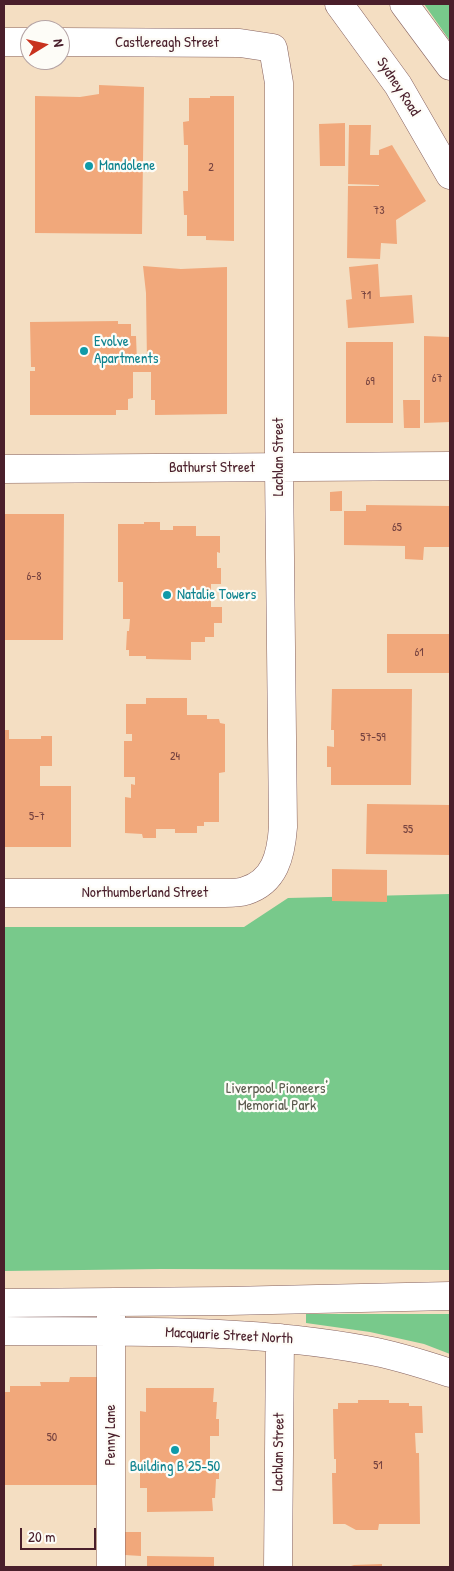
<!DOCTYPE html>
<style>
body{margin:0}
#map{position:relative;width:454px;height:1571px;overflow:hidden;background:#f4dec2;font-family:"Patrick Hand",sans-serif}
canvas{display:block}
.frame{position:absolute;inset:0;border:5px solid #4a1f2b;pointer-events:none}
.north{position:absolute;left:20px;top:20px;width:50px;height:50px;box-sizing:border-box;background:#fdfcf7;border:1px solid #b5a4a5;border-radius:50%;rotate:81deg;font-size:14px;font-weight:700;line-height:20px;text-align:center;color:#4a1f2b}
.north::after{content:'';display:block;margin:auto;width:18px;height:22px;background:#c8321e;clip-path:polygon(50% 0,100% 100%,50% 72%,0 100%)}
.scale{position:absolute;left:20px;top:1528px;width:76px;height:22px;box-sizing:border-box;border:2px solid #4a1f2b;border-top:0;padding-left:6px;font-size:15px;line-height:18px;white-space:nowrap;color:#4a1f2b;-webkit-text-stroke:4px #fdfcf7;paint-order:stroke}
</style>
<div id="map">
<canvas width="454" height="1571"></canvas>
<div class="frame"></div>
<div class="north">N</div>
<div class="scale">20 m</div>
</div>
<script>
const ctx = document.querySelector('canvas').getContext('2d');
ctx.lineJoin = 'round';
function fillPath(path, color) { ctx.fillStyle = color; ctx.fill(path, 'evenodd'); }
function trace(path, color, width, dash) { ctx.strokeStyle = color; ctx.lineWidth = width; ctx.lineCap = dash ? 'butt' : 'round'; ctx.setLineDash(dash || []); ctx.stroke(path); }
function write(font, color, halo, rows, align = 'center') {
  ctx.font = font + ' "Patrick Hand",sans-serif'; ctx.lineWidth = 4.5; ctx.setLineDash([]); ctx.textBaseline = 'middle'; ctx.strokeStyle = halo; ctx.fillStyle = color; for (const [text, x, y, turn = 0] of rows) {
    ctx.save(); ctx.translate(x, y); ctx.rotate((+turn || 0) * Math.PI / 180); ctx.textAlign = isNaN(turn) ? turn : align; if (halo) ctx.strokeText(text, 0, 0); ctx.fillText(text, 0, 0); ctx.restore();
  }
}
const green = new Path2D(`
 M 424,4 L 450,4 L 450,41 Z
 M 450,894 L 450,1270 L 161,1269 L 4,1271 L 4,927 L 244,927 L 288,898 Z
 M 306,1314 L 450,1314 L 450,1354 L 424,1344 L 370,1332 L 306,1323 Z`);
const building = new Path2D(`
 M 99,85 L 144,87 L 142,234 L 35,233 L 35,96 L 80,97 L 99,94 Z
 M 210,96 L 234,96 L 234,241 L 206,240 L 206,236 L 187,236 L 187,215 L 184,215 L 183,191 L 188,191 L 188,145 L 184,145 L 183,122 L 189,121 L 189,98 L 210,98 Z
 M 345,123 L 345,166 L 320,166 L 319,124 Z
 M 349,125 L 371,125 L 370,155 L 379,155 L 379,150 L 392,145 L 426,201 L 396,220 L 397,244 L 381,243 L 380,259 L 347,258 L 348,186 L 379,186 L 379,185 L 348,184 Z
 M 378,264 L 380,297 L 412,295 L 414,323 L 348,328 L 346,300 L 352,299 L 349,267 Z
 M 143,266 L 181,269 L 227,267 L 227,414 L 155,415 L 155,400 L 151,400 L 151,372 L 133,372 L 133,398 L 128,399 L 128,410 L 116,410 L 116,415 L 30,415 L 30,371 L 35,371 L 35,367 L 31,367 L 30,322 L 118,321 L 118,324 L 131,324 L 131,336 L 136,336 L 137,362 L 147,362 L 146,293 Z
 M 424,336 L 450,337 L 450,422 L 424,423 Z
 M 346,342 L 393,342 L 393,423 L 346,423 Z
 M 403,400 L 420,400 L 420,428 L 404,428 Z
 M 342,491 L 342,511 L 330,511 L 330,492 Z
 M 366,505 L 450,506 L 450,547 L 424,547 L 423,560 L 405,559 L 405,546 L 344,545 L 344,511 L 366,511 Z
 M 4,514 L 64,514 L 63,640 L 4,640 Z
 M 144,522 L 160,522 L 160,530 L 173,530 L 173,526 L 196,526 L 196,536 L 220,536 L 220,553 L 217,552 L 217,568 L 221,568 L 221,584 L 211,584 L 211,607 L 222,607 L 222,623 L 214,623 L 214,637 L 205,637 L 205,642 L 191,642 L 191,660 L 146,659 L 146,656 L 129,656 L 129,650 L 126,650 L 127,631 L 129,631 L 130,619 L 123,619 L 123,582 L 118,582 L 118,524 L 144,524 Z
 M 387,634 L 450,634 L 450,673 L 387,673 Z
 M 332,689 L 412,689 L 411,785 L 331,785 L 331,767 L 327,767 L 327,746 L 334,747 L 334,730 L 331,730 Z
 M 146,698 L 187,698 L 187,715 L 207,715 L 207,719 L 219,719 L 220,723 L 225,724 L 225,772 L 219,773 L 219,822 L 204,822 L 204,826 L 197,826 L 197,833 L 175,833 L 175,829 L 156,829 L 156,838 L 143,838 L 142,834 L 125,833 L 125,797 L 131,798 L 131,784 L 135,785 L 135,777 L 124,777 L 124,741 L 132,741 L 132,734 L 126,734 L 126,704 L 146,704 Z
 M 4,730 L 9,730 L 9,739 L 41,739 L 41,736 L 52,736 L 52,766 L 40,766 L 40,786 L 71,786 L 71,847 L 4,847 Z
 M 367,804 L 450,805 L 450,855 L 366,854 Z
 M 332,869 L 387,870 L 387,902 L 332,901 Z
 M 70,1377 L 101,1377 L 101,1485 L 4,1485 L 4,1392 L 10,1392 L 10,1386 L 41,1386 L 40,1382 L 69,1382 Z
 M 146,1388 L 214,1388 L 213,1402 L 217,1402 L 216,1419 L 219,1419 L 219,1436 L 210,1436 L 210,1464 L 219,1464 L 219,1479 L 216,1479 L 215,1498 L 212,1498 L 213,1511 L 147,1512 L 147,1488 L 140,1488 L 140,1411 L 146,1412 Z
 M 358,1400 L 389,1400 L 389,1403 L 409,1403 L 409,1406 L 422,1406 L 423,1433 L 415,1433 L 416,1453 L 419,1453 L 420,1524 L 379,1524 L 378,1530 L 356,1530 L 345,1524 L 333,1524 L 332,1473 L 336,1473 L 336,1459 L 334,1459 L 333,1409 L 338,1409 L 338,1403 L 358,1403 Z
 M 125,1532 L 141,1532 L 141,1556 L 125,1555 Z
 M 147,1556 L 214,1557 L 214,1567 L 147,1567 Z
 M 382,1564 L 382,1567 L 348,1567 L 354,1565 Z`);
const minor = new Path2D(`
 M 4,42 L 30,42
 M 4,469 L 450,466
 M 4,893 L 225,893 C 231,893 239,893 245,891 C 275,882 281,855 283,827 L 279,468 L 279,83 L 273,48 L 240,43 L 60,42
 M 4,1303 L 228,1301 L 450,1296
 M 4,1331 C 125,1332 247,1328 366,1350 C 395,1355 423,1364 450,1373
 M 111,1567 L 111,1314
 M 278,1567 L 280,1338`);
const highway = new Path2D(`
 M 339,4 L 398,85 L 450,175
 M 404,4 L 450,66`);
const markers = [
 [89,166,5,"#0f9aa8"],
 [84,351,5,"#0f9aa8"],
 [167,595,5,"#0f9aa8"],
 [175,1450,5,"#0f9aa8"]
];
const numberNames = [
 ["2",211,168],
 ["73",379,211],
 ["71",366,296],
 ["67",437,379],
 ["69",370,382],
 ["65",397,528],
 ["6-8",34,577],
 ["61",419,653],
 ["57-59",373,738],
 ["24",175,757],
 ["5-7",37,817],
 ["55",408,830],
 ["50",52,1438],
 ["51",378,1466]
];
const streetNames = [
 ["Castlereagh Street",167,43],
 ["Sydney Road",398,87,57],
 ["Lachlan Street",279,457,-90],
 ["Bathurst Street",212,468],
 ["Northumberland Street",145,893],
 ["Macquarie Street North",229,1336,3],
 ["Penny Lane",111,1435,-90],
 ["Lachlan Street",279,1452,-89]
];
const cultureNames = [
 ["Mandolene",99,166],
 ["Evolve",94,342],
 ["Apartments",94,359],
 ["Natalie Towers",177,595],
 ["Building B 25-50",175,1467,"center"]
];
const parkNames = [
 ["Liverpool Pioneers'",277,1089],
 ["Memorial Park",277,1106]
];
fillPath(green, '#78c98b');
fillPath(building, '#f1a87b');
trace(minor, '#866260', 29);
trace(highway, '#866260', 29);
trace(minor, '#fff', 28);
trace(highway, '#fff', 28);
for (const [x, y, r, color] of markers) { const dot = new Path2D(); dot.arc(x, y, r, 0, 2 * Math.PI); ctx.fillStyle = color; ctx.fill(dot); trace(dot, '#fdfcf7', 2); }
write('12px', '#74413f', null, numberNames);
write('15px', '#4a1f2b', '#fdfcf7', streetNames);
write('15px', '#0d838f', '#fdfcf7', cultureNames, 'left');
write('15px', '#5a5a4d', '#fdfcf7', parkNames);
</script>
